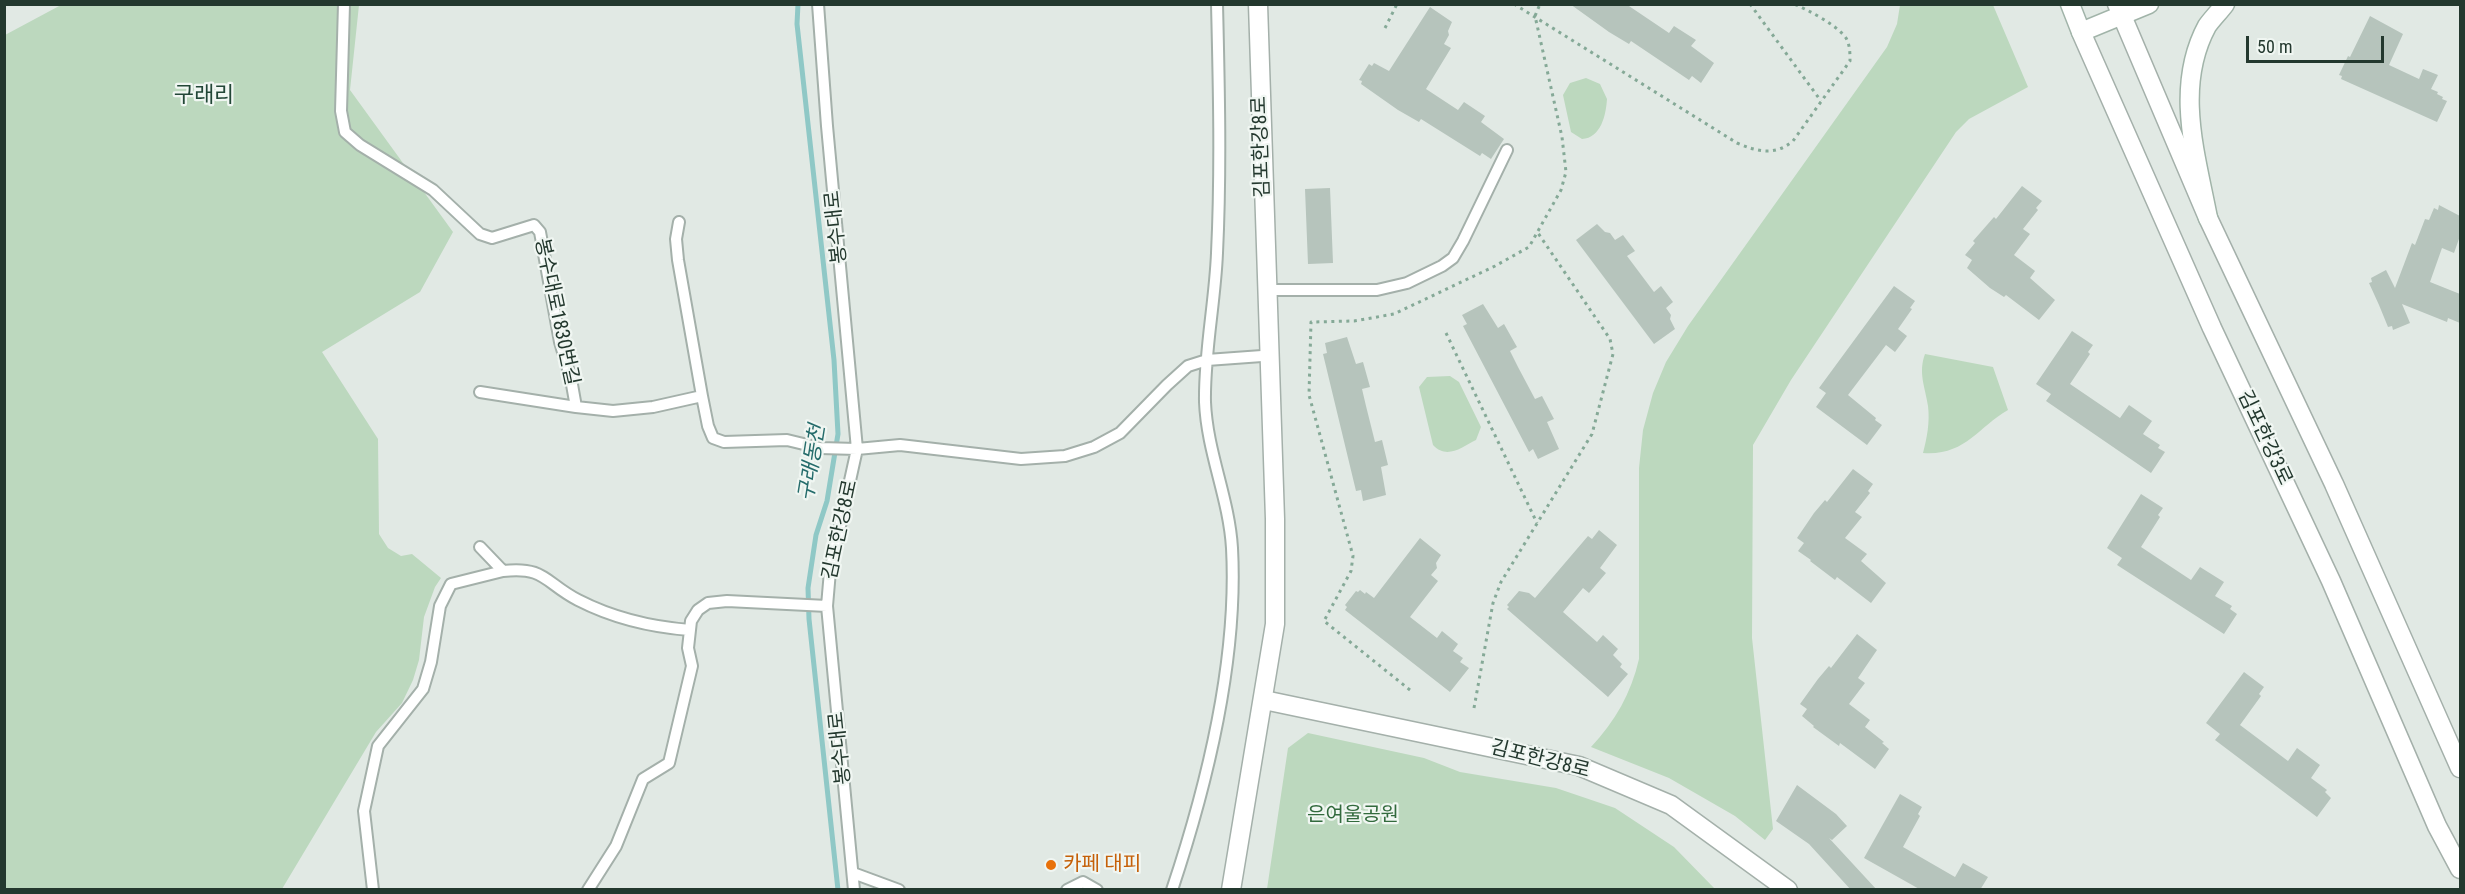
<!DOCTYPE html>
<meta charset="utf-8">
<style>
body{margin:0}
#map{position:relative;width:2465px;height:894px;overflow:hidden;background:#e1e9e4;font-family:"Roboto Condensed",sans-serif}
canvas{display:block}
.frame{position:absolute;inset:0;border:6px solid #23382e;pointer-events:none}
.scale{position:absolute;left:2246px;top:36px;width:138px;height:27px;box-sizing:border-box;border:3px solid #23382e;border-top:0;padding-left:8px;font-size:18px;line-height:21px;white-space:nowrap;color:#23382e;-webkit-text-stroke:4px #f0f6f2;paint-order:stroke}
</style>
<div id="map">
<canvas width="2465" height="894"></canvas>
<div class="frame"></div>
<div class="scale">50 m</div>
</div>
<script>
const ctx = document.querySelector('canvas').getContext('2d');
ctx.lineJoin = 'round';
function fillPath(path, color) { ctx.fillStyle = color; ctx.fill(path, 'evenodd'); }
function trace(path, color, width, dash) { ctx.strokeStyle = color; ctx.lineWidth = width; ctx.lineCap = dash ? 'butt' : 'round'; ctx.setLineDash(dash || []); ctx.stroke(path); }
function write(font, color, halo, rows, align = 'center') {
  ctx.font = font + ' "Roboto Condensed","Noto Sans KR",sans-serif'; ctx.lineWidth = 4.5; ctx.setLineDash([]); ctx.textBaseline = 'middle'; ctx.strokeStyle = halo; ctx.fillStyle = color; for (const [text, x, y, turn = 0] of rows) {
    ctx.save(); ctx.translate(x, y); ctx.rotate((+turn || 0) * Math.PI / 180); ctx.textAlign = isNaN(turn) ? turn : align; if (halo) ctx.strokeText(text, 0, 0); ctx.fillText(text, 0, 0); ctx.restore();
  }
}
const green = new Path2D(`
 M 61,5 L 359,5 L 350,90 L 453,232 L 420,292 L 322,352 L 378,439 L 379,534 L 388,548 L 401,556 L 412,554 L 441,578 L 435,587 L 424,617 L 419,660 L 413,680 L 402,703 L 376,732 L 282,889 L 5,890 L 5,35 Z
 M 1900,5 L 1993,5 L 2028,87 L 1969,119 L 1956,132 L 1791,380 L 1753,445 L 1752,638 L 1773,829 L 1765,840 L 1735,816 L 1669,778 L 1591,747 C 1615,721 1631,694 1639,659 L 1639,468 L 1643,430 L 1653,393 L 1666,362 L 1688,326 L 1887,47 L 1897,24 Z
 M 1586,78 L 1600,84 L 1607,99 C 1606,115 1601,138 1582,139 L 1571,132 L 1563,95 L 1570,83 Z
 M 1925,354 L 1993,367 L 2008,410 C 1977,428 1965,456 1923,453 C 1927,438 1930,422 1928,406 C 1925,386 1918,373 1925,354 Z
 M 1450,376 L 1459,382 L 1481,427 L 1476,440 C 1462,447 1447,460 1433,445 L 1419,387 L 1427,377 Z
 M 1308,733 L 1424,758 L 1460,772 L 1556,788 L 1615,808 L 1674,847 L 1715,889 L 1267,889 L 1288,748 Z`);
const stream = new Path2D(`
 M 798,4 L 797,24 L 834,360 L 838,434 L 827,501 L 816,535 L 808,588 L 809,619 L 838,890`);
const building = new Path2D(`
 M 1570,4 L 1626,4 L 1669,33 L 1674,26 L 1696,40 L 1691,46 L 1714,63 L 1701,83 L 1692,76 L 1689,80 L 1631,41 L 1629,44 L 1609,32 Z
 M 1430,7 L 1452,22 L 1448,31 L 1449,35 L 1444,44 L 1451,48 L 1426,89 L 1458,110 L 1464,102 L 1485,116 L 1481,122 L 1504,139 L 1491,159 L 1482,153 L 1480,156 L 1421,119 L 1419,122 L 1398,110 L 1361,84 L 1362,81 L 1359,80 L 1369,64 L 1372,66 L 1374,63 L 1389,71 Z
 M 2370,16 L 2403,34 L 2389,65 L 2419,79 L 2423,69 L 2438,75 L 2431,89 L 2438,92 L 2437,94 L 2443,97 L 2442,99 L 2447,101 L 2437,122 L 2341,79 L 2342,76 L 2339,75 L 2348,56 L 2350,57 Z
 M 2022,186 L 2042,201 L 2036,208 L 2038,210 L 2023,229 L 2030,234 L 2014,255 L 2035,271 L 2030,278 L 2055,300 L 2039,320 L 2006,295 L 2004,297 L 1990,288 L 1967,268 L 1972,260 L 1965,255 L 1975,243 L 1973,241 L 1994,217 L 1996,219 Z
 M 1330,188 L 1333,263 L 1308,264 L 1305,189 Z
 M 2439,205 L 2460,216 L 2460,236 L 2454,253 L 2442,248 L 2430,282 L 2460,294 L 2460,323 L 2448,318 L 2447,322 L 2402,304 L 2410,323 L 2393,330 L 2392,326 L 2388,327 L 2379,305 L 2369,283 L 2372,282 L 2371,278 L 2386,270 L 2395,288 L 2412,243 L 2415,245 L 2425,219 L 2429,220 L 2434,208 L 2438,210 Z
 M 1597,224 L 1605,232 L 1610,233 L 1615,240 L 1623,235 L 1635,251 L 1627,256 L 1654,292 L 1661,286 L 1673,302 L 1666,308 L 1671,315 L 1670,319 L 1675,329 L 1654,344 L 1576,240 Z
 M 1894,286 L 1915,301 L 1910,308 L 1912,309 L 1898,329 L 1907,336 L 1895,352 L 1886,345 L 1848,395 L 1876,418 L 1875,420 L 1882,425 L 1867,445 L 1816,407 L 1826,393 L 1819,388 Z
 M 1483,304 L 1498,328 L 1504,324 L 1517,347 L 1510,351 L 1518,367 L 1535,399 L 1542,396 L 1554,419 L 1547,422 L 1559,449 L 1538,459 L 1533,449 L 1529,452 L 1463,326 L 1467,324 L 1462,315 Z
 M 2072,331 L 2093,345 L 2088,352 L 2090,354 L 2070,384 L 2120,418 L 2129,405 L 2152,421 L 2143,434 L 2160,445 L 2158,448 L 2165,452 L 2151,473 L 2046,401 L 2051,394 L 2036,384 Z
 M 1347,337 L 1356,364 L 1363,362 L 1370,387 L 1362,389 L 1366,406 L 1375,442 L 1382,440 L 1388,465 L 1381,467 L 1386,495 L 1363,501 L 1361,490 L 1356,491 L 1323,354 L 1327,353 L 1325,343 Z
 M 1853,469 L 1873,484 L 1868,491 L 1870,493 L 1855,512 L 1862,517 L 1845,538 L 1867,554 L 1861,561 L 1886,583 L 1871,603 L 1837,577 L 1835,580 L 1810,561 L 1811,560 L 1798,551 L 1804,543 L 1797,538 L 1814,513 L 1825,500 L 1827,502 Z
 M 2141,494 L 2163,508 L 2158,515 L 2160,517 L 2141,547 L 2191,580 L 2200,567 L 2224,582 L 2215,596 L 2232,606 L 2230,609 L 2237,614 L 2224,634 L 2117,565 L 2122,558 L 2107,548 Z
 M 1599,530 L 1617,545 L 1600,568 L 1606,573 L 1589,593 L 1583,588 L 1563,612 L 1597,642 L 1603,635 L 1618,649 L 1613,655 L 1622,664 L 1620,667 L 1628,674 L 1608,697 L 1507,609 L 1509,607 L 1507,605 L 1519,591 L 1529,593 L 1535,598 L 1588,536 L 1592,539 Z
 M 1420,538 L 1441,555 L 1436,563 L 1437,568 L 1431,575 L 1438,581 L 1410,617 L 1437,638 L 1442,631 L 1458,644 L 1453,651 L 1463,658 L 1460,662 L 1469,668 L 1450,692 L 1345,610 L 1347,607 L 1345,605 L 1356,591 L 1358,592 L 1360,590 L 1365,594 L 1366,592 L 1374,598 Z
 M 1857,634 L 1877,650 L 1858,678 L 1865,683 L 1849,704 L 1870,720 L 1865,727 L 1884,742 L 1882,743 L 1889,749 L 1875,769 L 1840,743 L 1839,746 L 1813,727 L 1814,726 L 1802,716 L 1807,709 L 1800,704 L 1818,679 L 1829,666 L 1831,668 Z
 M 2244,672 L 2264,687 L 2259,694 L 2261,696 L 2240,725 L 2288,761 L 2297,748 L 2320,765 L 2311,778 L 2327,790 L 2325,792 L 2331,798 L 2317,817 L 2215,740 L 2220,734 L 2206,723 Z
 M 1797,785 L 1836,814 L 1847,826 L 1832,840 L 1829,838 L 1877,890 L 1851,890 L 1809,844 L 1776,821 Z
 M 1900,794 L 1922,807 L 1918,814 L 1920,816 L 1903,847 L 1955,877 L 1963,863 L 1988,877 L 1980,890 L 1921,890 L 1864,858 Z`);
const path = new Path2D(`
 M 1514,4 L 1737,143 C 1758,152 1775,156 1793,141 L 1850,61 C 1850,53 1850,45 1846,38 C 1837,25 1808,10 1794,4
 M 1750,4 L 1821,101
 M 1385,28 L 1397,4
 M 1446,333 L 1537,523
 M 1410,690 L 1324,621 L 1351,571 L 1353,556 L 1309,395 L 1311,322 L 1354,321 L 1394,314 L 1495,266 L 1529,247 L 1561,190 L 1566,172 L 1562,137 L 1535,16 L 1540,4
 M 1474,708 L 1493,603 L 1501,582 L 1592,434 L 1613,354 L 1610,339 L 1538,233`);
const service = new Path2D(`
 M 344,4 L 341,111 L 345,132 L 360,145 L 433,190 L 480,234 L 492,238 L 534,225 L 540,232 L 560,342 L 571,379 L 576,407 L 480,392
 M 679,222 L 676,239 L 678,260 L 702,396
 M 1266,290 L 1377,290 L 1407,283 L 1442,266 L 1453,258 L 1463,241 L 1507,150
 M 576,407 L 613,411 L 653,407 L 702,396 L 708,426 L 713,438 L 724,442 L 787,440 L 820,448 L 857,449 L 827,126 L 818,4
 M 480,547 L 503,571 C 545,566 545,583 578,600 C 613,618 650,627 690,630
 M 853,873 L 899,890
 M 373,890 L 364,811 L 378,746 L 423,689 L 431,662 L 440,606 L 451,584 L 503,571
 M 588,890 L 616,846 L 643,779 L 669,763 L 692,666 L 688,648 L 691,621 L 698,610 L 708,603 L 727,601 L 827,606
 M 854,890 L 827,606 L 830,571 L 857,449 L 900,445 L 1021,459 L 1065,456 L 1094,447 L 1120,433 L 1167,385 L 1188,366 L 1207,360 L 1262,356
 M 1067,890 L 1083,882 L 1097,890
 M 1172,890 C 1207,785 1238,659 1232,548 C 1229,498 1207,452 1205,402 C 1204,353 1215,303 1217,253 C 1221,170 1219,87 1217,4`);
const tertiary = new Path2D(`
 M 2117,4 L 2208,218 L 2334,484 L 2460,768
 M 2081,32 L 2212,328 L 2331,581 L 2437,826 L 2460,869
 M 1264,700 L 1579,766 L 1671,805 L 1788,890
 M 1231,890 L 1275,624 L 1275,519 L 1258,4`);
const secondary = new Path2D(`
 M 2070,4 L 2081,32 L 2149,4
 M 2208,218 C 2196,155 2174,87 2207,26 C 2212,19 2219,12 2225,4`);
const markers = [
 [1051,865,6,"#e8710a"]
];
const streetNames = [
 ["김포한강8로",1262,147,-92],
 ["봉수대로",837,227,-96],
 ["봉수대로1830번길",556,312,78],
 ["김포한강3로",2264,438,65],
 ["김포한강8로",841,530,-78],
 ["봉수대로",841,748,-96],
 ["김포한강8로",1540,760,14]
];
const parkNames = [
 ["은여울공원",1353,816]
];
const foodNames = [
 ["카페 대피",1063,865]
];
const waterNames = [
 ["구래동천",813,463,-81]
];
const quarterNames = [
 ["구래리",204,96]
];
fillPath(green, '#bcd8be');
trace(stream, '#8fc8c6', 5);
fillPath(building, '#b6c4bc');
trace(service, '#a4b0aa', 14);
trace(tertiary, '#a4b0aa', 21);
trace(secondary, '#a1b4a9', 21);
trace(path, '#85a997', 3, [3, 4.5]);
trace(service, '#fff', 10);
trace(tertiary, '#fff', 18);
trace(secondary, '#fff', 18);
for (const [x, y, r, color] of markers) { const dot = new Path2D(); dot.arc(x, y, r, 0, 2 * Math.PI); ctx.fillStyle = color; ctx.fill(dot); trace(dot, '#f0f6f2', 2); }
write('20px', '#23382e', '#f0f6f2', streetNames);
write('20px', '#326a3d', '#f0f6f2', parkNames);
write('20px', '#c56008', '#f0f6f2', foodNames, 'left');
write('italic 21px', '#256c6b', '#f0f6f2', waterNames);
write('22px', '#224737', '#f0f6f2', quarterNames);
</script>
